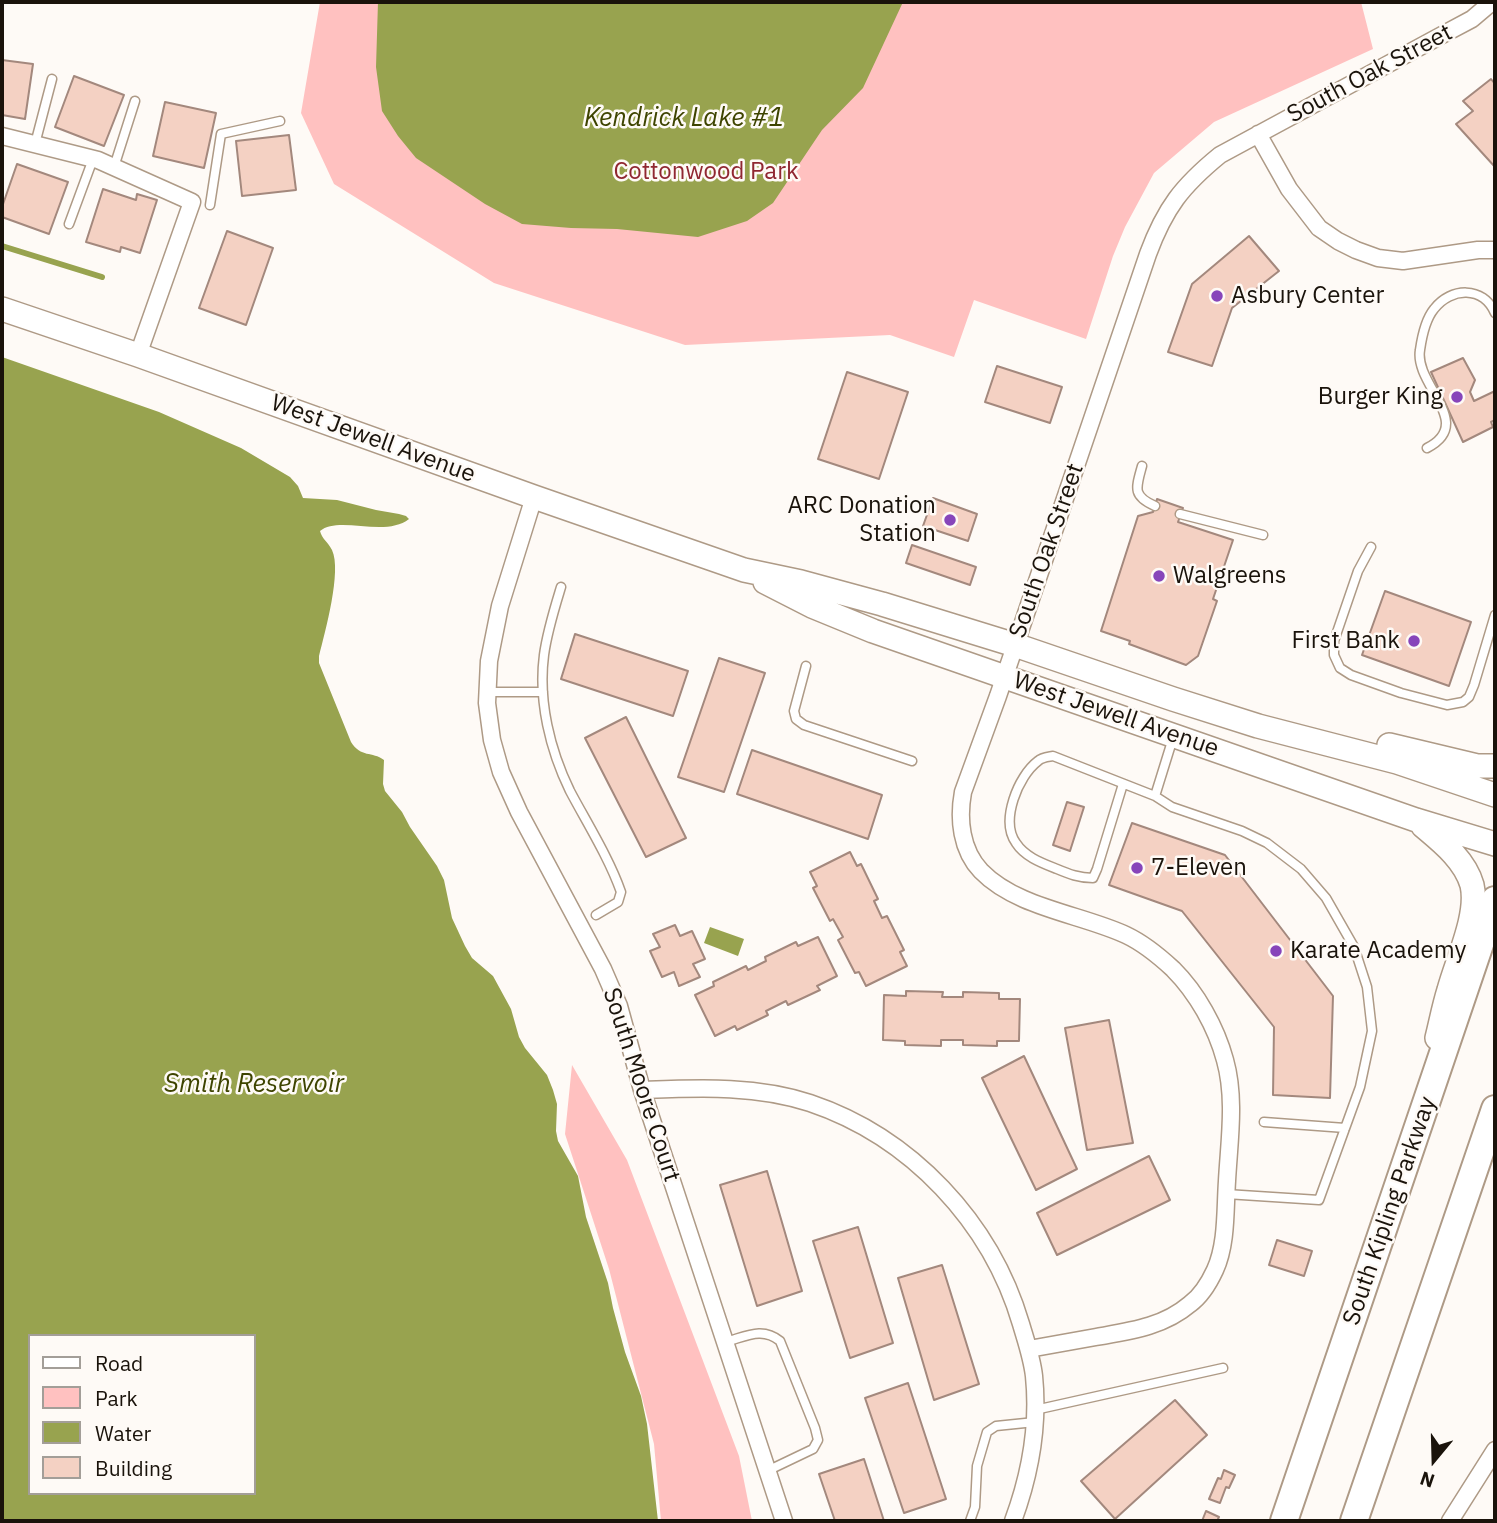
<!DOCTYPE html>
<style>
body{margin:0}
#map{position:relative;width:1497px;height:1523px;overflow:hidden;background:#fefaf6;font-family:"IBM Plex Sans",sans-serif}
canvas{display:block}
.frame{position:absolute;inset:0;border:4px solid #1a130b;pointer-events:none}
.legend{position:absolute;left:28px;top:1334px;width:228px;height:161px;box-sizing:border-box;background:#fefaf6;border:2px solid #a39e98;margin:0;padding:9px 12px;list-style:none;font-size:21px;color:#1a130b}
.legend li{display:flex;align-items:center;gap:14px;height:35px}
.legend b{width:35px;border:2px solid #a39e98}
.north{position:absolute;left:1399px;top:1425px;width:70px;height:70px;-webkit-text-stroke:5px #fefaf6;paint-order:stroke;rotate:199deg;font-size:19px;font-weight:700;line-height:28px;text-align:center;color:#1a130b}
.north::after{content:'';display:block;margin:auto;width:24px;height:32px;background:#1a130b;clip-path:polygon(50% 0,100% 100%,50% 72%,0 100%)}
</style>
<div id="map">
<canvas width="1497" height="1523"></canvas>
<div class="frame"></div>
<ul class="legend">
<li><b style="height:9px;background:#fff"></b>Road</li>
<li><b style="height:19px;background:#ffc1c0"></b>Park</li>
<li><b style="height:19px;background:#98a34f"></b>Water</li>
<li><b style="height:19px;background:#f4d1c3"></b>Building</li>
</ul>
<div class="north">N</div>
</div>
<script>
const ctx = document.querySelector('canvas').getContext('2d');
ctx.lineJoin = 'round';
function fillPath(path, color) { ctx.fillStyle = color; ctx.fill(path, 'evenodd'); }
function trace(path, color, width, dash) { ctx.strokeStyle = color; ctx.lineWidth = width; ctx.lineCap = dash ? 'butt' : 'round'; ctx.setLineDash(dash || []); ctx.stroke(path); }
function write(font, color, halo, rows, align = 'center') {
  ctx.font = font + ' "IBM Plex Sans",sans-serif'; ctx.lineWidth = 5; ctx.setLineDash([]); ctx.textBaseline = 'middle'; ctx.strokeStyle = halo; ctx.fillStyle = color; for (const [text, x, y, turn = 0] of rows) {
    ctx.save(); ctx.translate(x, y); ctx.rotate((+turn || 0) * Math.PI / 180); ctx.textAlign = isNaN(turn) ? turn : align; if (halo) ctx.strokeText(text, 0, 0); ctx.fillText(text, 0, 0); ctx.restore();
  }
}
const green = new Path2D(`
 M 320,2 L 1361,2 L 1373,49 L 1214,122 L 1154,173 L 1125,227 L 1113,256 L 1086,339 L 974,300 L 954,357 L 890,335 L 685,345 L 494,283 L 334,184 L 301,113 Z
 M 572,1065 L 627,1160 L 739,1456 L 752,1521 L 661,1521 L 654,1444 L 609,1269 L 565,1134 Z`);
const water = new Path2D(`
 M 378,2 L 903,2 L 863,88 L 822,130 L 773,203 L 747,221 L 698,237 L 617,229 L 571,228 L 522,224 L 485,204 L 416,158 L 398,136 L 382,111 L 376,67 Z
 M 2,357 L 159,412 L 241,448 L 290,477 L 298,486 L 303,498 L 337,500 L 376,510 L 399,514 L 406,516 L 409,519 C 385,538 339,515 320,531 C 322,539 328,542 332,550 C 342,571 325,632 319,656 L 319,663 L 351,742 C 361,758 372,751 384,760 L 383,784 L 385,791 L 402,812 L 410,827 L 437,866 L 444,880 L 452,918 L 465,946 L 472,958 L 493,976 L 511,1009 L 519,1037 L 525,1048 L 547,1075 L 553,1090 L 557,1104 L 556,1131 L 558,1141 L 578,1176 L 586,1217 L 608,1283 L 613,1308 L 625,1352 L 641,1396 L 647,1424 L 658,1521 L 2,1521 ZM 30,1336 L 254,1336 L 254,1493 L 30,1493 Z
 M 710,927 L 744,939 L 738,956 L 704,943 Z`);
const stream = new Path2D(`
 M 2,246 L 102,277`);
const building = new Path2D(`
 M 2,60 L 33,64 L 25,119 L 2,115 Z
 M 74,76 L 124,95 L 104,146 L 55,127 Z
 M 1491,79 L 1495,84 L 1495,167 L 1456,124 L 1473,111 L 1463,101 Z
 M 165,102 L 216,113 L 204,168 L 153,156 Z
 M 289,135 L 296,190 L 242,196 L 236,141 Z
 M 17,164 L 68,182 L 49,234 L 2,217 L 2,207 Z
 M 103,189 L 136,200 L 137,194 L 157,200 L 140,253 L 121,247 L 120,252 L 86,242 Z
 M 227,231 L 273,248 L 246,325 L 199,308 Z
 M 1249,236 L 1279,271 L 1232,308 L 1212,366 L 1168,352 L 1192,284 Z
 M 1463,358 L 1475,380 L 1470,392 L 1474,401 L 1495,391 L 1495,420 L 1491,422 L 1493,427 L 1463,442 L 1431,372 Z
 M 997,366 L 1062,387 L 1050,423 L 985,402 Z
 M 847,372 L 908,392 L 879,479 L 818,459 Z
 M 933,498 L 977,514 L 968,541 L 923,526 Z
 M 1157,499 L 1183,508 L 1178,522 L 1233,540 L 1213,599 L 1217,601 L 1198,656 L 1186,665 L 1129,644 L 1130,641 L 1101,631 L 1138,516 L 1153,512 Z
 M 912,545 L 976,567 L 970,585 L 906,563 Z
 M 1385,591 L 1471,622 L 1449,686 L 1362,655 Z
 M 575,634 L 688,671 L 673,716 L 561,679 Z
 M 719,658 L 765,673 L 724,792 L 678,777 Z
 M 626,717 L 686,838 L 646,857 L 585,738 Z
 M 752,750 L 882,795 L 868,839 L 737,794 Z
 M 1067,802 L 1084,807 L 1070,851 L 1053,845 Z
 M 1132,823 L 1225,855 L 1333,996 L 1330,1098 L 1273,1095 L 1274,1027 L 1182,911 L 1109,885 Z
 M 850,852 L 857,866 L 861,864 L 878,899 L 874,901 L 882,918 L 887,916 L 904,950 L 900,952 L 907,966 L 866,986 L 859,972 L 855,973 L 838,940 L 843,937 L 833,919 L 830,921 L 813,888 L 817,886 L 810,872 Z
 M 675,925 L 680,936 L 692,931 L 705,959 L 693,964 L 700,977 L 679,986 L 674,972 L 662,977 L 650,951 L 660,947 L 653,934 Z
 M 818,937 L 837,976 L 817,986 L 820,990 L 788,1005 L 786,1001 L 766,1011 L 768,1015 L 737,1030 L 735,1026 L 715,1036 L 695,995 L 714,986 L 713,982 L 746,966 L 748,970 L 766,961 L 765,957 L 796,942 L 798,946 Z
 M 906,991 L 943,992 L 942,997 L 963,997 L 963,992 L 999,993 L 999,999 L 1020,999 L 1019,1041 L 997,1041 L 997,1046 L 963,1045 L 963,1040 L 941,1040 L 941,1046 L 905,1045 L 905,1041 L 883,1040 L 884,995 L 906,996 Z
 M 1109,1020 L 1133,1143 L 1087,1150 L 1065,1028 Z
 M 1024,1056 L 1077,1169 L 1036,1190 L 982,1078 Z
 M 1149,1156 L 1170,1200 L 1057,1255 L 1037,1213 Z
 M 767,1171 L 802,1291 L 757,1306 L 720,1185 Z
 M 858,1227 L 893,1343 L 850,1358 L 813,1241 Z
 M 1277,1240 L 1312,1251 L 1304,1276 L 1269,1265 Z
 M 942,1265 L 979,1384 L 934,1400 L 898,1278 Z
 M 908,1383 L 946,1499 L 904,1513 L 865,1398 Z
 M 1175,1400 L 1207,1435 L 1115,1519 L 1081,1481 Z
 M 864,1459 L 884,1521 L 835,1521 L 819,1474 Z
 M 1224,1470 L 1235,1475 L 1229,1488 L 1226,1487 L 1220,1503 L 1209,1499 L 1218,1478 L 1221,1479 Z
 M 1206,1511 L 1219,1517 L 1217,1521 L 1202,1521 Z`);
const lane = new Path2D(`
 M 35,144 L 52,79
 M 114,167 L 135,101
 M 210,205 L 221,134 L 280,121
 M 69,224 L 93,159
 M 1427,448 C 1476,423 1414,385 1420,350 C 1422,336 1425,320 1434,309 C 1451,287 1483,286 1495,313
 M 1142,466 C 1136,488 1132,496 1155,506
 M 1180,514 L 1263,535
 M 1371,547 L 1358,571 L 1334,641 L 1334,655 L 1340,668 L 1351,675 L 1401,693 L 1447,705 L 1463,702 L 1469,697 L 1474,685 L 1495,615
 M 561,587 C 554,610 547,632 544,655 C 538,701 550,750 570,791 C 587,823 609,858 621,892 L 618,902 L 596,915
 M 806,666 L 794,711 L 796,719 L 804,725 L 912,761
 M 487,692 L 543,692
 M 1123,784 L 1097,869 L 1093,878 C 1079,878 1069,874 1057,869 C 1042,863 1025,857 1016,843 C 1000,821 1018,776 1038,761 C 1042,757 1047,757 1053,756 L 1155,796 L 1173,738
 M 1155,796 L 1172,807 L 1242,831 L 1267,843 L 1301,869 L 1326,898 L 1354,947 L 1367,987 L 1372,1031 L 1360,1087 L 1319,1200 L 1226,1194
 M 1264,1122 L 1345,1128
 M 725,1342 C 745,1337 762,1326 780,1341 L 815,1428 L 818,1440 L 813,1449 L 767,1471
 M 1035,1410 L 1223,1368
 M 970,1521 L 975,1507 L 977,1466 L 987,1432 L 996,1426 L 1035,1422`);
const street = new Path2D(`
 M 1258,134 L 1289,189 L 1319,228 L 1338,241 L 1356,250 L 1378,258 L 1403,261 L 1478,250 L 1495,250
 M 2,136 L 98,160 L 192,202 L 138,355
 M 534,497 L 500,606 L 489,661 L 487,703 L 492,740 L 501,772 L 519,812 L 603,969 L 619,1006 L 642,1090 L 784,1521
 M 642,1090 C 698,1088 756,1085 810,1103 C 911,1137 991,1222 1021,1324 C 1026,1341 1032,1358 1034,1376 C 1039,1425 1030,1475 1013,1521
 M 1029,1349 C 1051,1345 1074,1341 1096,1337 C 1130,1331 1163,1327 1190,1304 C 1201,1296 1209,1283 1215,1270 C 1227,1244 1225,1210 1227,1181 C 1229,1142 1236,1099 1225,1060 C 1216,1027 1197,993 1173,969 C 1159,956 1143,943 1126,935 C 1081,914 1017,908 981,871 C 961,850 958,819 963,792 L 998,696 L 1148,254 C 1165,208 1182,186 1220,155 L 1442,35 L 1472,19 L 1492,2
 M 1450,1521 L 1495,1450`);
const secondary = new Path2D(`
 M 2,309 L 138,355 L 534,497 L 744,570 L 801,582 L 882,604 L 1015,645 L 1173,699 L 1258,726 L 1397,762 L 1495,795
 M 765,582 L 812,606 L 873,631 L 1416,820 L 1495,844
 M 1389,745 L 1477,766 L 1495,766
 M 1423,826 C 1442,842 1465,860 1472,885 C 1479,915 1457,960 1449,990 C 1444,1006 1441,1022 1437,1038`);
const primary = new Path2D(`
 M 1284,1521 L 1495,900
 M 1354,1521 L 1495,1109`);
const markers = [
 [1217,296,7,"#8745ba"],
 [1457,397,7,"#8745ba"],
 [950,520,7,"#8745ba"],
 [1159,576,7,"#8745ba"],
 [1414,641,7,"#8745ba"],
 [1137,868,7,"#8745ba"],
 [1276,951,7,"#8745ba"]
];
const streetNames = [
 ["South Oak Street",1370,74,-28],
 ["West Jewell Avenue",373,439,20],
 ["South Oak Street",1047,551,-71],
 ["West Jewell Avenue",1116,715,19],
 ["South Moore Court",641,1085,72],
 ["South Kipling Parkway",1390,1211,-71]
];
const parkNames = [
 ["Cottonwood Park",706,172]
];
const poiNames = [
 ["Asbury Center",1231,296],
 ["Burger King",1443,397,"right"],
 ["ARC Donation",936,506,"right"],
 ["Station",936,534,"right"],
 ["Walgreens",1173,576],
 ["First Bank",1400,641,"right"],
 ["7-Eleven",1151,868],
 ["Karate Academy",1290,951]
];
const waterNames = [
 ["Kendrick Lake #1",684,118],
 ["Smith Reservoir",254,1084]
];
fillPath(green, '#ffc1c0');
fillPath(water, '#98a34f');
trace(stream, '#98a34f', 6);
fillPath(building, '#f4d1c3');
trace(building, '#a3887d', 2);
trace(lane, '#ae9a86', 11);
trace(street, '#ae9a86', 19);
trace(secondary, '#ae9a86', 26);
trace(primary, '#ae9a86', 30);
trace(lane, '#fff', 8);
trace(street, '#fff', 16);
trace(secondary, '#fff', 23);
trace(primary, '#fff', 26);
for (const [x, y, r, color] of markers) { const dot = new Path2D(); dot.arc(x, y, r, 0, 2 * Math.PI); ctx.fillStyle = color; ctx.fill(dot); trace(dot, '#fefaf6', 2.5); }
write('24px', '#1a130b', '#fefaf6', streetNames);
write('24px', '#902731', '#fefaf6', parkNames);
write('24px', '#1a130b', '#fefaf6', poiNames, 'left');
write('italic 26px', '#3e4400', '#fefaf6', waterNames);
</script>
